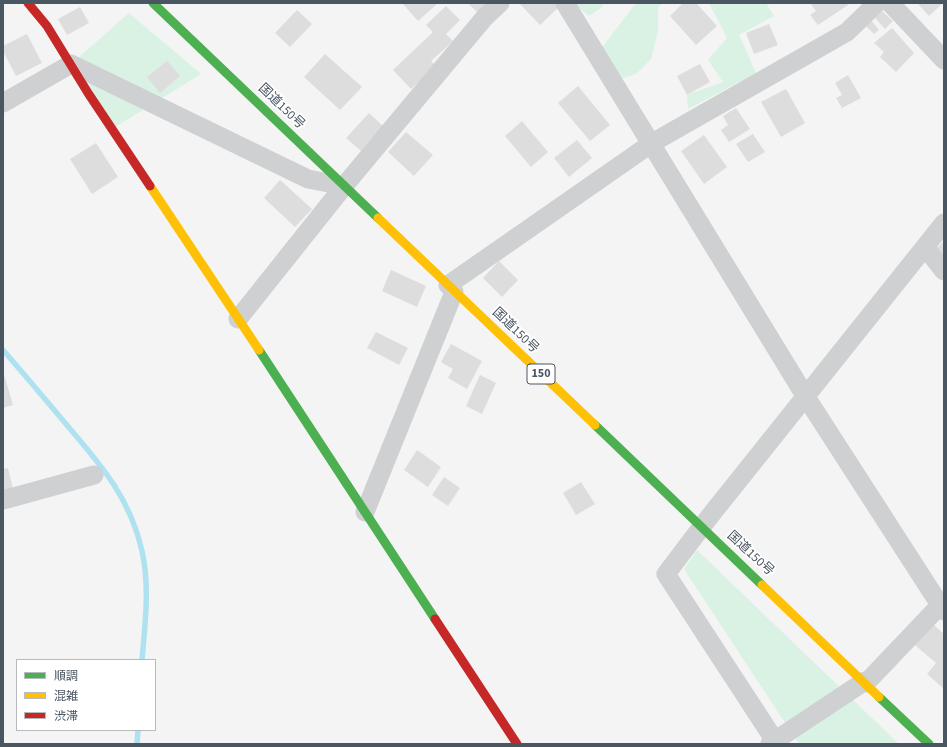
<!DOCTYPE html>
<meta charset="utf-8">
<style>
body{margin:0}
#map{position:relative;width:947px;height:747px;overflow:hidden;background:#f4f4f4;font-family:"Source Sans 3","Noto Sans JP",sans-serif}
canvas{display:block}
.frame{position:absolute;inset:0;border:4px solid #4a5661;pointer-events:none}
.legend{position:absolute;left:16px;top:659px;width:140px;height:72px;box-sizing:border-box;background:#fff;border:1px solid #b7bbc0;margin:0;padding:5px 7px;list-style:none;font-size:12px;color:#4a5661}
.legend li{display:flex;align-items:center;gap:8px;height:20px}
.legend b{width:20px;border:1px solid #b7bbc0}
</style>
<div id="map">
<canvas width="947" height="747"></canvas>
<div class="frame"></div>
<ul class="legend">
<li><b style="height:5px;background:#4caf50"></b>順調</li>
<li><b style="height:5px;background:#ffc107"></b>混雑</li>
<li><b style="height:5px;background:#c62828"></b>渋滞</li>
</ul>
</div>
<script>
const ctx = document.querySelector('canvas').getContext('2d');
ctx.lineJoin = 'round';
function fillPath(path, color) { ctx.fillStyle = color; ctx.fill(path, 'evenodd'); }
function trace(path, color, width, dash) { ctx.strokeStyle = color; ctx.lineWidth = width; ctx.lineCap = dash ? 'butt' : 'round'; ctx.setLineDash(dash || []); ctx.stroke(path); }
function write(font, color, halo, rows, align = 'center') {
  ctx.font = font + ' "Source Sans 3","Noto Sans JP",sans-serif'; ctx.lineWidth = 3.5; ctx.setLineDash([]); ctx.textBaseline = 'middle'; ctx.strokeStyle = halo; ctx.fillStyle = color; for (const [text, x, y, turn = 0] of rows) {
    ctx.save(); ctx.translate(x, y); ctx.rotate((+turn || 0) * Math.PI / 180); ctx.textAlign = isNaN(turn) ? turn : align; if (halo) ctx.strokeText(text, 0, 0); ctx.fillText(text, 0, 0); ctx.restore();
  }
}
const green = new Path2D(`
 M 573,3 L 604,3 L 601,8 L 589,16 Z
 M 636,3 L 662,3 L 658,8 L 658,32 L 651,59 L 636,74 L 620,79 L 597,54 Z
 M 709,3 L 766,3 L 774,16 L 739,35 L 756,73 L 688,109 L 687,95 L 723,82 L 708,60 L 727,38 Z
 M 129,13 L 201,74 L 112,129 L 71,64 Z
 M 697,550 L 899,744 L 799,744 L 684,569 Z`);
const stream = new Path2D(`
 M 3,350 C 24,374 45,399 66,424 C 100,464 130,497 142,551 C 150,587 145,624 142,660
 M 137,744 L 138,730`);
const building = new Path2D(`
 M 402,3 L 438,3 L 418,21 Z
 M 468,3 L 486,3 L 477,12 Z
 M 519,3 L 557,3 L 560,6 L 540,25 Z
 M 683,3 L 696,3 L 717,26 L 696,45 L 670,16 Z
 M 810,3 L 847,3 L 848,5 L 818,25 L 810,15 L 816,11 Z
 M 917,3 L 943,3 L 929,16 Z
 M 446,6 L 460,20 L 446,34 L 453,41 L 431,61 L 436,66 L 411,89 L 393,70 L 433,32 L 426,25 Z
 M 80,7 L 89,23 L 67,35 L 58,19 Z
 M 297,10 L 312,24 L 290,47 L 275,33 Z
 M 882,11 L 893,21 L 885,29 L 875,18 Z
 M 871,20 L 879,30 L 874,34 L 865,25 Z
 M 769,24 L 778,45 L 754,54 L 746,33 Z
 M 892,28 L 914,53 L 896,72 L 880,57 L 884,52 L 874,43 Z
 M 27,34 L 42,63 L 16,76 L 3,51 L 3,46 Z
 M 325,54 L 362,87 L 340,110 L 304,77 Z
 M 167,61 L 180,76 L 160,93 L 147,77 Z
 M 700,64 L 710,82 L 687,95 L 677,76 Z
 M 848,75 L 861,98 L 842,108 L 836,98 L 842,95 L 835,83 Z
 M 578,86 L 610,125 L 590,141 L 558,103 Z
 M 786,89 L 805,123 L 781,137 L 761,102 Z
 M 736,108 L 750,129 L 729,142 L 721,130 L 728,125 L 723,116 Z
 M 369,113 L 383,126 L 361,151 L 346,138 Z
 M 522,121 L 548,152 L 531,167 L 505,136 Z
 M 406,132 L 433,155 L 414,176 L 388,152 Z
 M 753,134 L 765,152 L 748,162 L 736,144 Z
 M 704,135 L 727,167 L 704,184 L 681,151 Z
 M 577,140 L 592,158 L 569,177 L 554,158 Z
 M 96,143 L 118,177 L 92,194 L 70,159 Z
 M 280,180 L 312,209 L 295,227 L 264,198 Z
 M 944,241 L 944,257 L 936,249 Z
 M 499,261 L 518,280 L 502,297 L 483,278 Z
 M 391,270 L 426,286 L 417,307 L 382,291 Z
 M 376,332 L 408,348 L 399,365 L 367,348 Z
 M 451,344 L 482,361 L 467,389 L 448,378 L 453,369 L 441,362 Z
 M 3,371 L 13,405 L 3,408 Z
 M 480,375 L 496,383 L 482,414 L 466,406 Z
 M 417,450 L 441,467 L 428,487 L 404,470 Z
 M 8,468 L 13,489 L 3,492 L 3,469 Z
 M 444,477 L 460,488 L 448,506 L 432,495 Z
 M 581,482 L 595,504 L 576,515 L 563,493 Z
 M 933,624 L 944,634 L 944,689 L 927,674 L 936,663 L 915,645 Z`);
const street = new Path2D(`
 M 565,3 L 804,394 L 944,611
 M 890,3 L 944,60
 M 3,103 L 71,64 L 308,179 L 344,186
 M 925,247 L 944,271
 M 448,285 L 652,143 L 847,32 L 877,3
 M 238,319 L 344,186 L 485,17 L 500,3
 M 3,500 L 94,475
 M 365,512 L 454,292
 M 866,683 L 944,601
 M 770,744 L 865,681
 M 777,744 L 666,574 L 710,516 L 944,223`);
const fast = new Path2D(`
 M 153,3 L 378,218
 M 259,350 L 435,619
 M 595,425 L 762,585
 M 879,697 L 929,744`);
const slow = new Path2D(`
 M 150,186 L 259,350
 M 378,218 L 595,425
 M 762,585 L 879,697`);
const jam = new Path2D(`
 M 28,3 L 47,26 L 88,93 L 150,186
 M 435,619 L 517,744`);
const shields = [
 [541,374,28]
];
const shieldNames = [
 ["150",541,374]
];
const streetNames = [
 ["国道150号",281,107,44],
 ["国道150号",515,331,44],
 ["国道150号",750,554,43]
];
fillPath(green, '#d9f2e3');
trace(stream, '#aee2f0', 5.5);
fillPath(building, '#ddddde');
trace(street, '#ced0d2', 19);
trace(fast, '#4caf50', 9);
trace(slow, '#ffc107', 9);
trace(jam, '#c62828', 9);
for (const [x, y, w] of shields) { const box = new Path2D(); box.roundRect(x - w / 2, y - 10, w, 20, 3); ctx.fillStyle = '#fff'; ctx.fill(box); trace(box, '#4a5661', 1); }
write('bold 12px', '#4a5661', null, shieldNames);
write('13px', '#4a5661', '#fff', streetNames);
</script>
